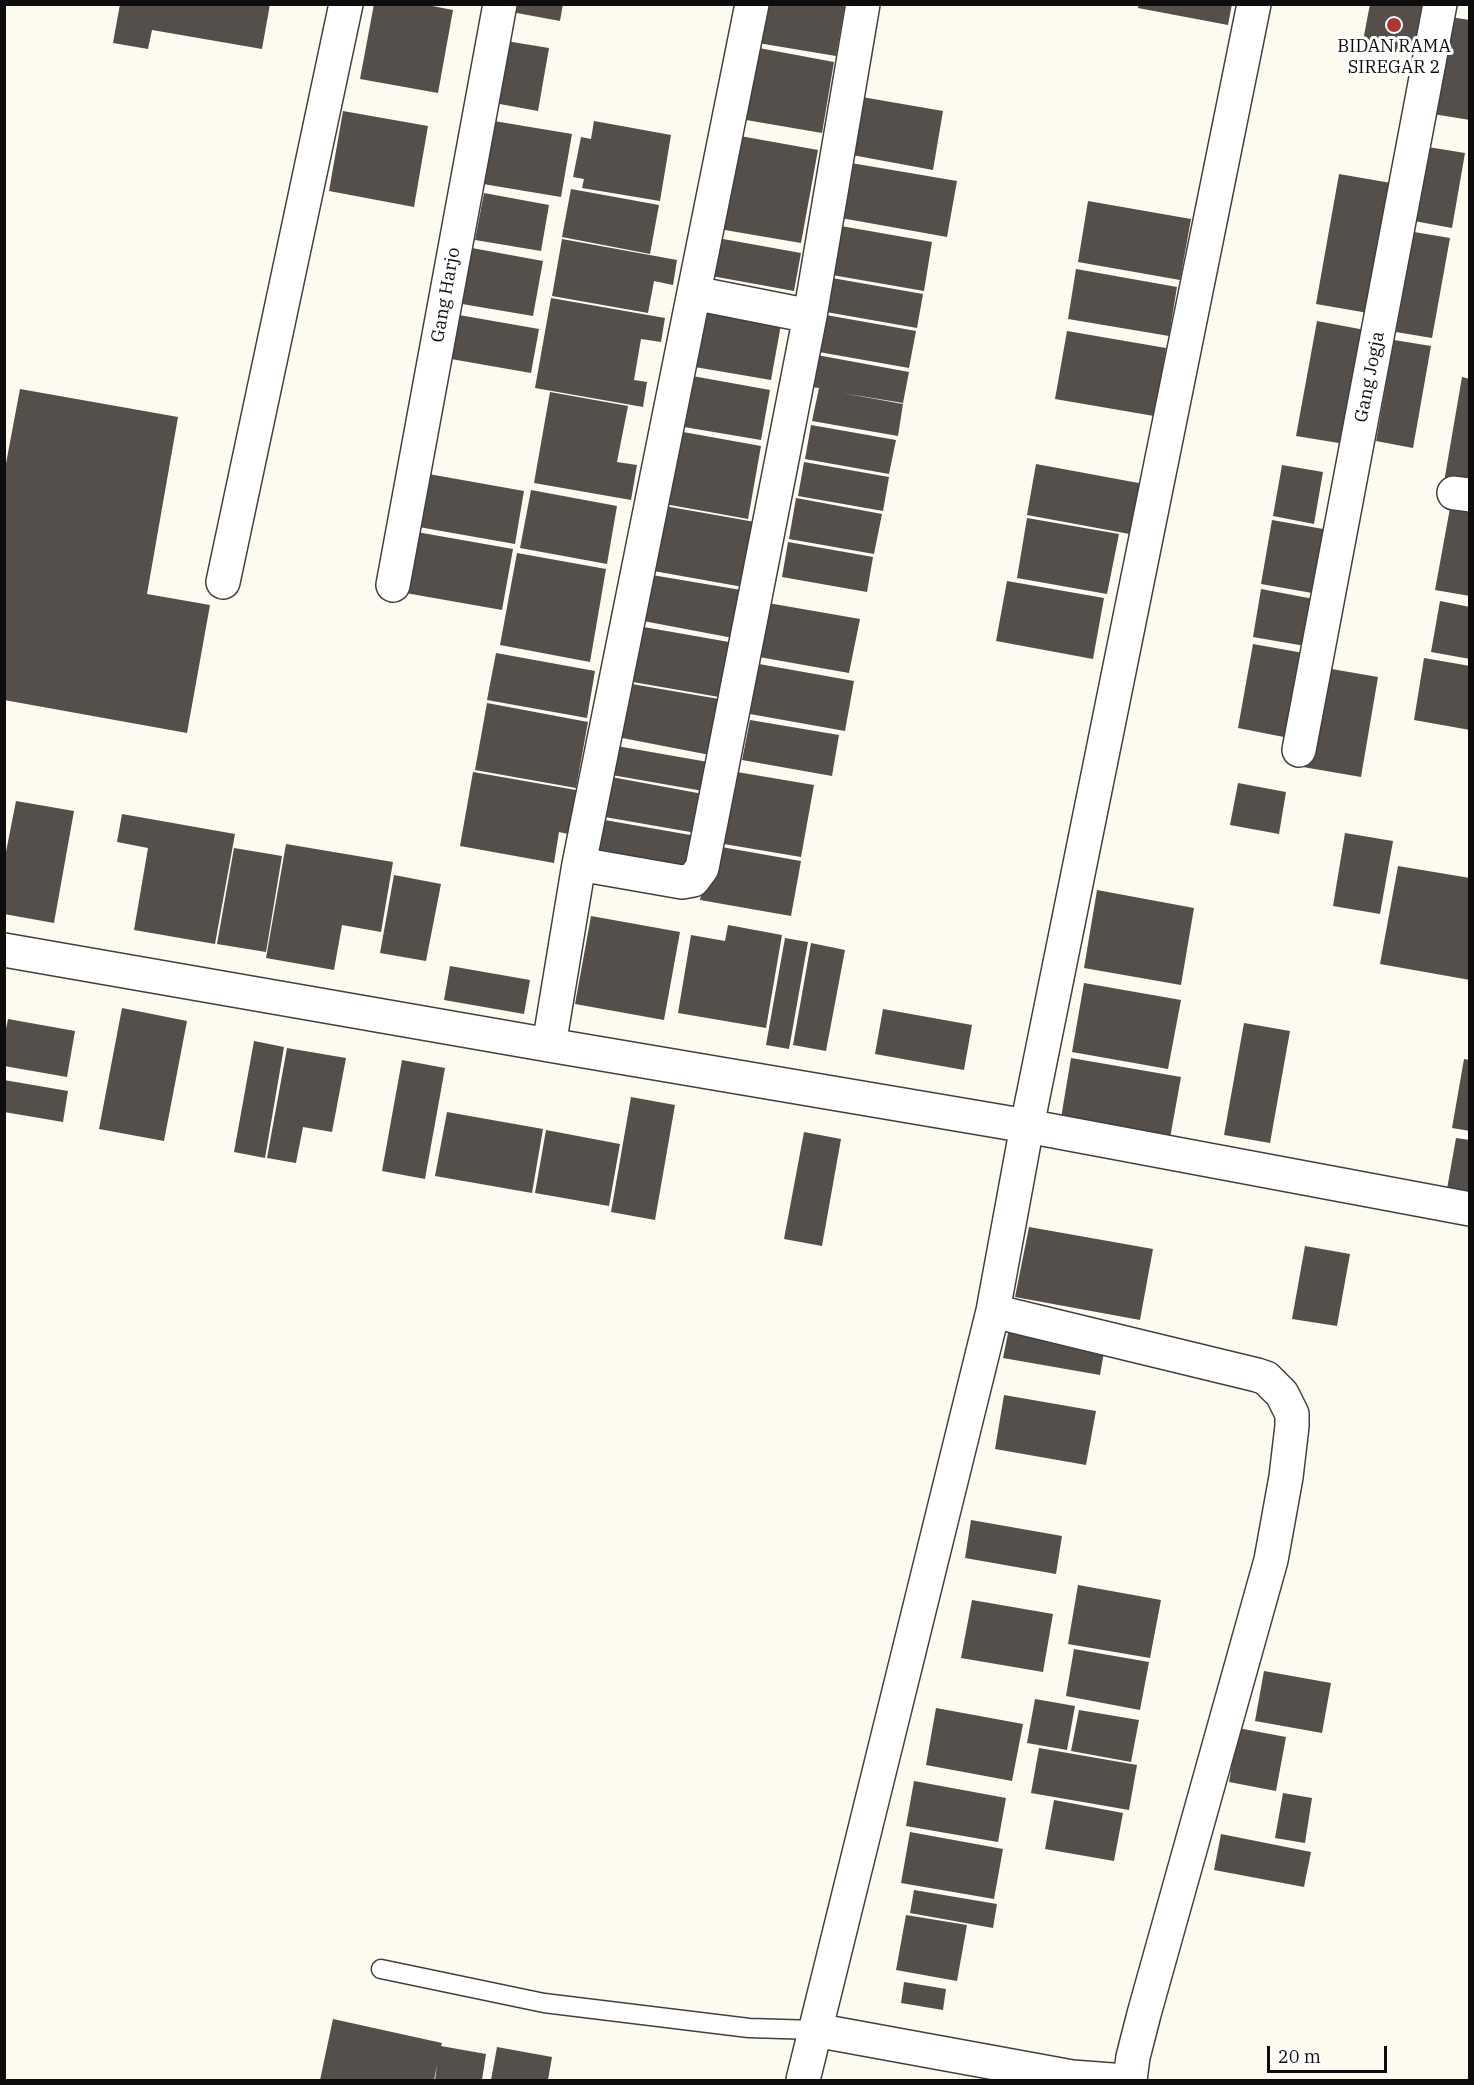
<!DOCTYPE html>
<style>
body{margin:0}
#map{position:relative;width:1474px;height:2085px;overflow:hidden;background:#fdfbef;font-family:"IBM Plex Serif",serif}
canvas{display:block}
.frame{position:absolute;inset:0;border:6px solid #0d0d0d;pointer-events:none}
.scale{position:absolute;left:1267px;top:2046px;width:120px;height:27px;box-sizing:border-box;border:3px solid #0d0d0d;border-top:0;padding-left:8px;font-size:18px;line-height:21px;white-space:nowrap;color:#0d0d0d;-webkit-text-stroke:4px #fff;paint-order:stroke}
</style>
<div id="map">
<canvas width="1474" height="2085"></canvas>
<div class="frame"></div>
<div class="scale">20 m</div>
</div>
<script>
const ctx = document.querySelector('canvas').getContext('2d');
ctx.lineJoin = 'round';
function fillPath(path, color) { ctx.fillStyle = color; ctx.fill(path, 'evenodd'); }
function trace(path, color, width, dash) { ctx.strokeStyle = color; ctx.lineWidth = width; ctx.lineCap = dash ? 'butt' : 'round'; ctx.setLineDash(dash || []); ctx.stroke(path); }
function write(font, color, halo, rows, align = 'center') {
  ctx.font = font + ' "IBM Plex Serif",serif'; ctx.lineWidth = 6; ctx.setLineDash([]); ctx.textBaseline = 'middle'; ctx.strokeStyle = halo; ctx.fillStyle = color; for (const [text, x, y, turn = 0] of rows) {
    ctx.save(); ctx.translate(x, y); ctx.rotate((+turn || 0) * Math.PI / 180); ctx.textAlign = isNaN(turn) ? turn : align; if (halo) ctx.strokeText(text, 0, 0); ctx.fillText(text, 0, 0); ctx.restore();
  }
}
const building = new Path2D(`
 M 120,4 L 270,4 L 262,49 L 152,30 L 148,49 L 113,43 Z
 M 374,4 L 422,4 L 453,10 L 438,93 L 360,79 Z
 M 507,4 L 563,4 L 560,21 L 506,11 Z
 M 1139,4 L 1232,4 L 1228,25 L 1138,8 Z
 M 1370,4 L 1426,4 L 1416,56 L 1362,46 Z
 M 765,5 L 845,5 L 836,56 L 758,43 Z
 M 1450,17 L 1470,20 L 1470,120 L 1433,114 Z
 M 500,40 L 549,48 L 538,111 L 489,102 Z
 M 759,48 L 834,62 L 822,133 L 746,120 Z
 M 862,97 L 943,111 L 933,170 L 852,155 Z
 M 343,111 L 428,126 L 414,207 L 329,191 Z
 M 488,120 L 572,134 L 561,197 L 477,183 Z
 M 594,121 L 671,135 L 660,201 L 582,188 L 584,179 L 573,177 L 581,137 L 591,139 Z
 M 729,134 L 818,150 L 801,243 L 713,228 Z
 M 1428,147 L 1465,153 L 1452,228 L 1414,221 Z
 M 851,163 L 957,181 L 947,237 L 841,218 Z
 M 1339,174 L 1391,183 L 1368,313 L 1316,304 Z
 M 571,189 L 659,205 L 650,254 L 562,237 Z
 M 484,193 L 549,205 L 541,251 L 475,240 Z
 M 1088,201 L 1191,219 L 1180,280 L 1078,262 Z
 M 841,226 L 932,242 L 924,291 L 832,275 Z
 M 1414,232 L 1450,238 L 1432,338 L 1396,332 Z
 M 712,237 L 801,253 L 794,291 L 706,275 Z
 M 562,239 L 677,260 L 673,285 L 654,281 L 648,313 L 552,296 Z
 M 472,248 L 543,261 L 533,316 L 462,304 Z
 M 1076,269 L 1177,287 L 1169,336 L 1068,319 Z
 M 832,278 L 923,294 L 917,328 L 826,312 Z
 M 551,298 L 665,318 L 661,342 L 641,339 L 634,380 L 647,382 L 643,407 L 535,388 Z
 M 700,304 L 782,319 L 771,380 L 689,366 Z
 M 459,315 L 539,329 L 531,373 L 451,359 Z
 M 826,315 L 916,331 L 909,368 L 819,352 Z
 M 1317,321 L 1365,330 L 1345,444 L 1296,436 Z
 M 1067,331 L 1166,348 L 1154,416 L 1055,399 Z
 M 1394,340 L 1431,346 L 1413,448 L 1376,441 Z
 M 817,355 L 909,372 L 903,403 L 842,393 L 903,404 L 898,436 L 812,421 L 819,388 L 812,387 Z
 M 687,375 L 770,390 L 761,440 L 678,426 Z
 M 1462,377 L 1470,379 L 1470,487 L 1444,482 Z
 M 20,389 L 178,417 L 147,594 L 210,605 L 187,733 L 4,700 L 4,474 Z
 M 550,392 L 628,406 L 617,462 L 637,465 L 631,500 L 534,483 Z
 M 811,425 L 896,440 L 889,474 L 805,459 Z
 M 672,430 L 761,446 L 748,519 L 659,503 Z
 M 804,462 L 889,477 L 883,511 L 798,496 Z
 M 1036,464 L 1144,484 L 1135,535 L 1027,515 Z
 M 1282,465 L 1323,472 L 1314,524 L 1273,516 Z
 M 423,473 L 524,491 L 515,544 L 413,526 Z
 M 531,490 L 617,506 L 607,564 L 520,548 Z
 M 796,498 L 882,514 L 874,554 L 789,539 Z
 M 659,505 L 755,522 L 743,587 L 648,570 Z
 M 1450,508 L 1470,511 L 1470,596 L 1435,590 Z
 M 1027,518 L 1119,534 L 1107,594 L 1017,578 Z
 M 1272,520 L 1329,530 L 1318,594 L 1261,584 Z
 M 411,531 L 513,549 L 502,610 L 400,592 Z
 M 788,542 L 873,557 L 867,592 L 782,577 Z
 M 517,553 L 606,569 L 590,662 L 500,645 Z
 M 646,574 L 741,590 L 733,638 L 638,620 Z
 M 1007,581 L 1104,598 L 1093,659 L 996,641 Z
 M 1261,589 L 1319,600 L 1311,647 L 1253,637 Z
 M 1440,601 L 1470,607 L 1470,659 L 1431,652 Z
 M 768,603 L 860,619 L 849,673 L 759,657 Z
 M 638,626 L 729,642 L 719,697 L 627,681 Z
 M 1253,644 L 1309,654 L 1294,739 L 1238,728 Z
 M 496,653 L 595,671 L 587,718 L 487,700 Z
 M 1424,658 L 1470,666 L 1470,730 L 1414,720 Z
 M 759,664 L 854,681 L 845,731 L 750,714 Z
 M 1320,667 L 1378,677 L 1361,777 L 1303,767 Z
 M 626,683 L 719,699 L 710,755 L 617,737 Z
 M 487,703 L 588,722 L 576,788 L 475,770 Z
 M 750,720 L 839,735 L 832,776 L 742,760 Z
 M 611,745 L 708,762 L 703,791 L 606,774 Z
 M 473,772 L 576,790 L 568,834 L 559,832 L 554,863 L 460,846 Z
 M 737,772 L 814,785 L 801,857 L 724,844 Z
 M 606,776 L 703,794 L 696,833 L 599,816 Z
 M 1238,783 L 1286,792 L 1279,834 L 1230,825 Z
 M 16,801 L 74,811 L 54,923 L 4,914 L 4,862 Z
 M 122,814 L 235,834 L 215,944 L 134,930 L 148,848 L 117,842 Z
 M 599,819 L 696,836 L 690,873 L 592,856 Z
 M 1345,833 L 1393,841 L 1380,914 L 1333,906 Z
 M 286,844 L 393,862 L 381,932 L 342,925 L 334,970 L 266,958 Z
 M 710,845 L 801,861 L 791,916 L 700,900 Z
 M 234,848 L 282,856 L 266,952 L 217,944 Z
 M 1398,866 L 1470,878 L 1470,980 L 1380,964 Z
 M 394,875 L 441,884 L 426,961 L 380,953 Z
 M 1097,890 L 1194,908 L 1181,985 L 1084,968 Z
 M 591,916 L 680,932 L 664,1020 L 575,1004 Z
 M 728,925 L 782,935 L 766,1028 L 678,1013 L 691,935 L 725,941 Z
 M 785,938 L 808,942 L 789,1049 L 766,1045 Z
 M 811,943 L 845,950 L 826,1051 L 793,1045 Z
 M 450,966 L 530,980 L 524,1014 L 444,1000 Z
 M 1084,983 L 1181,1000 L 1168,1069 L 1072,1052 Z
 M 122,1008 L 187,1021 L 164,1141 L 99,1129 Z
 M 883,1009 L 972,1025 L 964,1070 L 875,1054 Z
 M 8,1019 L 75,1031 L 67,1077 L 4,1066 L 4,1038 Z
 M 1244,1023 L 1290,1031 L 1270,1143 L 1224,1135 Z
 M 254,1041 L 284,1047 L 265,1158 L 234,1152 Z
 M 287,1048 L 346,1058 L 332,1132 L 303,1127 L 296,1163 L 267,1158 Z
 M 1071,1058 L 1181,1077 L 1170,1138 L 1061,1118 Z
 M 1464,1059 L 1470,1060 L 1470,1131 L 1452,1128 Z
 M 402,1060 L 445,1068 L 425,1179 L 382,1171 Z
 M 4,1080 L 68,1091 L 63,1122 L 4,1112 Z
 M 631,1097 L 675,1105 L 655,1220 L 611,1212 Z
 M 447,1112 L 543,1129 L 532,1193 L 435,1176 Z
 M 546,1130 L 620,1144 L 609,1206 L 535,1193 Z
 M 804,1132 L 841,1139 L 822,1246 L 784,1239 Z
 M 1456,1138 L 1470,1140 L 1470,1193 L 1447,1189 Z
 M 1029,1227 L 1153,1249 L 1140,1320 L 1015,1297 Z
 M 1305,1246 L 1350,1254 L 1337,1326 L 1292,1319 Z
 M 1009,1328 L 1105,1346 L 1100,1375 L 1003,1358 Z
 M 1004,1395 L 1096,1411 L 1086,1465 L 995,1449 Z
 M 971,1520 L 1062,1536 L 1056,1574 L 965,1558 Z
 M 1078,1585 L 1161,1600 L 1150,1658 L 1068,1644 Z
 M 972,1600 L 1053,1614 L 1043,1672 L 961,1658 Z
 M 1074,1649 L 1149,1662 L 1140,1710 L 1066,1696 Z
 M 1264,1671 L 1331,1683 L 1322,1733 L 1255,1721 Z
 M 1035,1699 L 1075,1706 L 1067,1750 L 1027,1743 Z
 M 936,1708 L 1023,1724 L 1012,1781 L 926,1765 Z
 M 1079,1710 L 1139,1720 L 1131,1762 L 1071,1751 Z
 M 1238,1728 L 1286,1737 L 1276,1791 L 1229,1782 Z
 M 1039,1748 L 1137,1765 L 1129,1810 L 1031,1793 Z
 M 914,1781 L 1006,1798 L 998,1842 L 906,1826 Z
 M 1283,1793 L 1312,1798 L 1305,1843 L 1275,1838 Z
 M 1054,1800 L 1123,1813 L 1114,1861 L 1045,1849 Z
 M 910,1832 L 1003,1849 L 994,1899 L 901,1883 Z
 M 1221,1834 L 1311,1852 L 1304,1887 L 1214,1870 Z
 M 914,1890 L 997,1904 L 993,1928 L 910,1913 Z
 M 906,1915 L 967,1925 L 957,1981 L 896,1970 Z
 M 904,1982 L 946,1989 L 943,2010 L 901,2003 Z
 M 333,2019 L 442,2043 L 441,2046 L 486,2054 L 482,2080 L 435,2080 L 437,2065 L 434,2080 L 320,2080 Z
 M 497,2047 L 552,2057 L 548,2080 L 491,2080 Z`);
const service = new Path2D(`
 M 381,1969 L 544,2003 L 749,2028 L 815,2030`);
const minor = new Path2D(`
 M 694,293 L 810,316
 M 1454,493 L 1470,495
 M 223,582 L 346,4
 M 393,585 L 500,4
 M 1299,750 L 1440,4
 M 579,864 L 682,882 L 693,880 L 702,868 L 810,316 L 863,4
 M 4,950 L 549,1045 L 1027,1126 L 1470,1209
 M 549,1045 L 579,864 L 752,4
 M 993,1311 L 1257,1375 L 1266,1378 L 1282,1394 L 1292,1414 L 1292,1426 L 1286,1477 L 1271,1560 L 1144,2014 L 1133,2057 L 1130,2080
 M 815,2030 L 1072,2077 L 1112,2080
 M 803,2080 L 993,1311 L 1027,1126 L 1254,4`);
const markers = [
 [1394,25,8,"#ae3434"]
];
const poiNames = [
 ["BIDAN RAMA",1394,47],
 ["SIREGAR 2",1394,68]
];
const streetNames = [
 ["Gang Harjo",446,295,-80],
 ["Gang Jogja",1370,377,-79]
];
fillPath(building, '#544f4b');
trace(service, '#404040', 21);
trace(minor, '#404040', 36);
trace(service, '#fff', 18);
trace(minor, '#fff', 33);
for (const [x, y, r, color] of markers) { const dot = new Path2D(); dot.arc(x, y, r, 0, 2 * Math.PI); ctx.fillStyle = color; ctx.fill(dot); trace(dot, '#fff', 2); }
write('18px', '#0d0d0d', '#fff', poiNames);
write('18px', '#0d0d0d', '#fff', streetNames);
</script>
